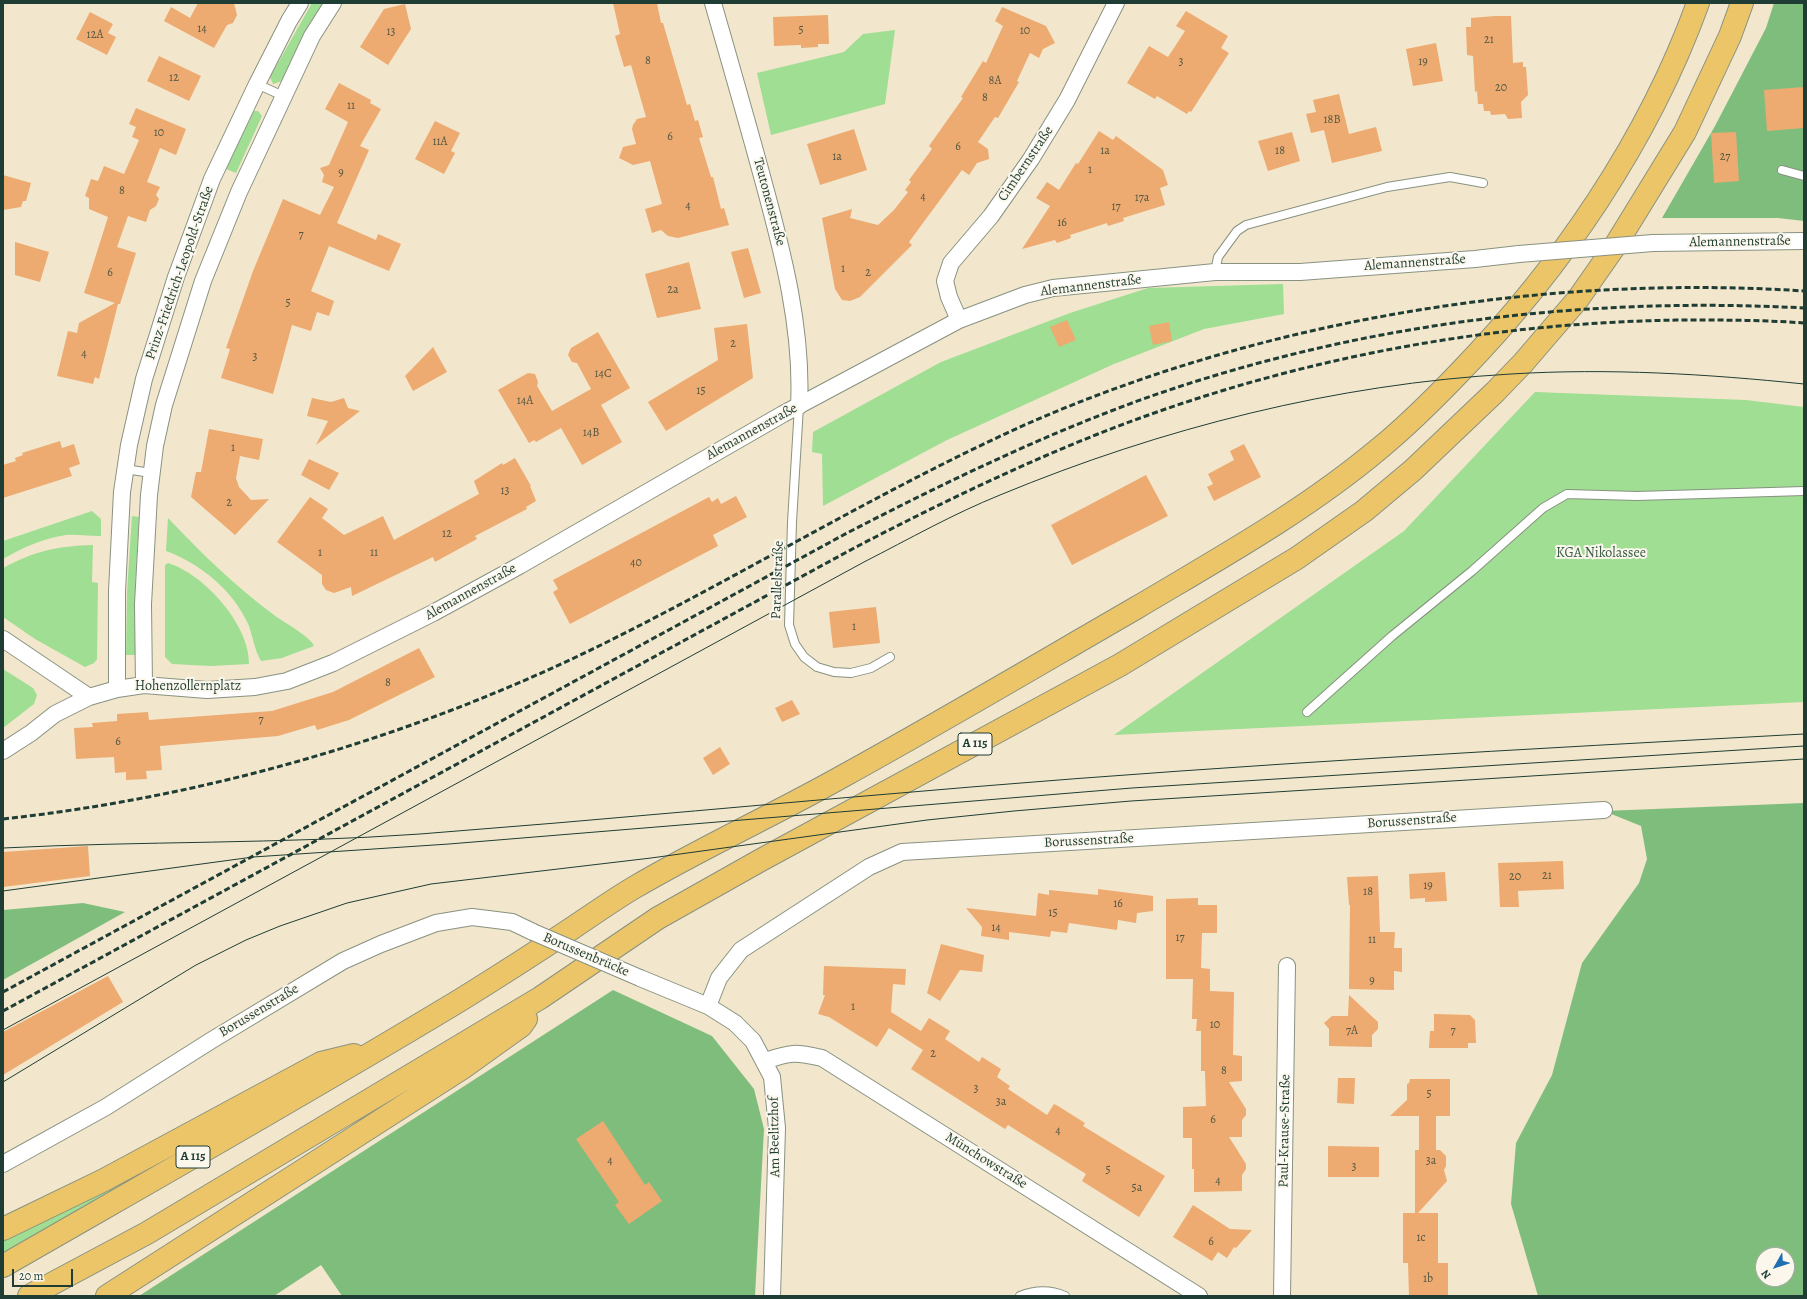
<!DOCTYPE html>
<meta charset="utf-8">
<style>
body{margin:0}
#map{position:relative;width:1807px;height:1299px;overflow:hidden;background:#f2e7cc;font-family:Alegreya,serif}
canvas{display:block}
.frame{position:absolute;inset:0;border:4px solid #1f3d34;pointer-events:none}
.north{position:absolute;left:1755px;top:1247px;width:40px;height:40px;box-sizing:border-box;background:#fbf7ec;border:1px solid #a3ada2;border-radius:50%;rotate:231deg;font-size:11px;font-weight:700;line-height:16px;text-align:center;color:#1f3d34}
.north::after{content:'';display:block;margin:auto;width:14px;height:18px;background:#1f6fb2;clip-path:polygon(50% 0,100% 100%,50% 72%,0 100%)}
.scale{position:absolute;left:12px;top:1269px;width:61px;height:18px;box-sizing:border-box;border:2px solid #1f3d34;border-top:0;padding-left:5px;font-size:12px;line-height:14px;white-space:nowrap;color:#1f3d34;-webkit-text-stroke:3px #fbf7ec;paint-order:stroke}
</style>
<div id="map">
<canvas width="1807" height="1299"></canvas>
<div class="frame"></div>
<div class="north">N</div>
<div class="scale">20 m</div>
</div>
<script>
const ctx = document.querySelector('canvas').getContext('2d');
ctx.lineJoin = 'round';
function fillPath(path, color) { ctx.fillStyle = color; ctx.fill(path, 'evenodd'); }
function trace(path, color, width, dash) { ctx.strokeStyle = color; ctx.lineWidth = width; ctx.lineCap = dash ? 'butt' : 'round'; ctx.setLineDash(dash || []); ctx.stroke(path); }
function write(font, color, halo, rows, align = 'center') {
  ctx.font = font + ' Alegreya,serif'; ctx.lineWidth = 4; ctx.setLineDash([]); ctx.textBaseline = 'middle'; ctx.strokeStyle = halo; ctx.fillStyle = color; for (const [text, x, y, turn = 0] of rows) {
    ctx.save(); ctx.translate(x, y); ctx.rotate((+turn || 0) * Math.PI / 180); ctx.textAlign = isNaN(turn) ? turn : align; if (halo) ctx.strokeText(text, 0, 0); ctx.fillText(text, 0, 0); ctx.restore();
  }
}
const green = new Path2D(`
 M 312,3 L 325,3 L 297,52 L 282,81 L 273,84 L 270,77 Z
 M 895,30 L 885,104 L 771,135 L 757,73 L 844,52 L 863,34 Z
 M 254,111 L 258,111 L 262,116 L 236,173 L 226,169 Z
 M 1283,284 L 1284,314 L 1204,329 L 1114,364 L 947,440 L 823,506 L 822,454 L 812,452 L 813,432 L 941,362 L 1070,313 L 1148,288 Z
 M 1535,392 L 1746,400 L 1804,407 L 1804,702 L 1114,735 L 1404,531 Z
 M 92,511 L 101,519 L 101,536 C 89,536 77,534 66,535 C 44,538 22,548 3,559 L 3,541 Z
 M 132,516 L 139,517 L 135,588 L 135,655 L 126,655 L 127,592 Z
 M 168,518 C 201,553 235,586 274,615 C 283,622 310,636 314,646 L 282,658 L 261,661 C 255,651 253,638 249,626 C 234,591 201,564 166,551 Z
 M 93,545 L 92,582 L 98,583 L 97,659 L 94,663 L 85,667 L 35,639 L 3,617 L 3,568 C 34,551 58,546 93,545 Z
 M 168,563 C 204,574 250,625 249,664 L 211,666 L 172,664 L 165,657 L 165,565 Z
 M 3,669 L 33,688 L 37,695 L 34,704 L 3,728 Z
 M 120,1181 L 123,1184 L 3,1253 L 3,1238 Z`);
const forest = new Path2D(`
 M 1774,3 L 1804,3 L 1804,221 L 1778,218 L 1662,218 L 1715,126 L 1766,28 Z
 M 1804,803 L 1804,1296 L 1538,1296 L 1511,1204 L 1516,1143 L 1552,1075 L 1582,963 L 1639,883 L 1647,859 L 1641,826 L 1604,811 ZM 1763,1255 L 1787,1255 L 1787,1279 L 1763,1279 Z
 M 83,903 L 125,912 L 3,980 L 3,910 Z
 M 613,990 L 712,1036 L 754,1089 L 764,1129 L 755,1296 L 342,1296 L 321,1265 L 274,1296 L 139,1296 Z`);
const building = new Path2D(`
 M 198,3 L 234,3 L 237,15 L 233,23 L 227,25 L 214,48 L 164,21 L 171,7 L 190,18 Z
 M 613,3 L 657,3 L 661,23 L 663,23 L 687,105 L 690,104 L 695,121 L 698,120 L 703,137 L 699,138 L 711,177 L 713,177 L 721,209 L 724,208 L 729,225 L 678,238 L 668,236 L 661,230 L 652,233 L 645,209 L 662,204 L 650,161 L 633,165 L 619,158 L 623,147 L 636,144 L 632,129 L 633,125 L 637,119 L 646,117 L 631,65 L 624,67 L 615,36 L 620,34 Z
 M 405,4 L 411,29 L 388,65 L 360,47 L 384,9 Z
 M 1002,7 L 1046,26 L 1055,43 L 1043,49 L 1039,58 L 1030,53 L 1017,81 L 1019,82 L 998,118 L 995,117 L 978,142 L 988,149 L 989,159 L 977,163 L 969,175 L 962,170 L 909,242 L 912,245 L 860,297 L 850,301 L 842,300 L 835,289 L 822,218 L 852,209 L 850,218 L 878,225 L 894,210 L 908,192 L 905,190 L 911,182 L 909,180 L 932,149 L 929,146 L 963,98 L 961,97 L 983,61 L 986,63 L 1003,26 L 995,21 Z
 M 1186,11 L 1228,36 L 1221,48 L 1229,53 L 1191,112 L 1189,111 L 1187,114 L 1157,96 L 1155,99 L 1127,83 L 1149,46 L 1168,57 L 1185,31 L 1176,26 Z
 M 90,12 L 113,24 L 108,33 L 116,37 L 107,55 L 76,39 Z
 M 828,15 L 829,44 L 818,44 L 818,47 L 801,48 L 801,45 L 774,46 L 773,17 Z
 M 1495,16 L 1511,16 L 1513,63 L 1523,62 L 1523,67 L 1526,67 L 1528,95 L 1521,102 L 1522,118 L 1508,119 L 1505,114 L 1491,115 L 1490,111 L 1484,111 L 1483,104 L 1478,104 L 1477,91 L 1475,92 L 1473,56 L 1467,55 L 1466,27 L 1471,27 L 1471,18 Z
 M 1436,43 L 1443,81 L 1413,86 L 1406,49 Z
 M 159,56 L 201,76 L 189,101 L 147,81 Z
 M 339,83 L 371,100 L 370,103 L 381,109 L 360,146 L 369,150 L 337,223 L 376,240 L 378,234 L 401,244 L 389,271 L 329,246 L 311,291 L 334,301 L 329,316 L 317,312 L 311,331 L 292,325 L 273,394 L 221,378 L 230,349 L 226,348 L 253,271 L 283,199 L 320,215 L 334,187 L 322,182 L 324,175 L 320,168 L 329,165 L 348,122 L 325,109 Z
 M 1804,87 L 1804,128 L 1767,131 L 1764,90 Z
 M 1339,94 L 1349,134 L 1376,127 L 1382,151 L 1332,163 L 1324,130 L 1311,133 L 1306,114 L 1316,112 L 1313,100 Z
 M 136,108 L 186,129 L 176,155 L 160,148 L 147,182 L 160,187 L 156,195 L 159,199 L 156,206 L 150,210 L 146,222 L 128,216 L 117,247 L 136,253 L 120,304 L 118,304 L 99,379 L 95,377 L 93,384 L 57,376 L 68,331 L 77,333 L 79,323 L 115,303 L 84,293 L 108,217 L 89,209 L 89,198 L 85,196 L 91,179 L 98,181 L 104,166 L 124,174 L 139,140 L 132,137 L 136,127 L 129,124 Z
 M 435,121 L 460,133 L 451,151 L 455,153 L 444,174 L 415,159 Z
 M 854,129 L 867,170 L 820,185 L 807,144 Z
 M 1099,131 L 1113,140 L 1116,136 L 1163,170 L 1168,185 L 1160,188 L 1165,205 L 1123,218 L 1124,221 L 1108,226 L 1107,223 L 1070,235 L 1071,238 L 1057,243 L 1055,240 L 1022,249 L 1050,206 L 1036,198 L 1047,182 L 1059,190 L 1076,163 L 1078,164 Z
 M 1292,132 L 1300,161 L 1268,171 L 1258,141 Z
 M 1736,132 L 1739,181 L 1714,183 L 1711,133 Z
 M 3,175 L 31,183 L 26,201 L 23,201 L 21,207 L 3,210 Z
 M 15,242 L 49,252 L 40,282 L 15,275 Z
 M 748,248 L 761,293 L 744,298 L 731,252 Z
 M 689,262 L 701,309 L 657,318 L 645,274 Z
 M 1067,320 L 1076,340 L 1059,347 L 1050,327 Z
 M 1169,322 L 1172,341 L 1153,345 L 1149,326 Z
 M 747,324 L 753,378 L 666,431 L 648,402 L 718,360 L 714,328 Z
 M 598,332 L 630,388 L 601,405 L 622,442 L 582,465 L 561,428 L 536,442 L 534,440 L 529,443 L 498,390 L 528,373 L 535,374 L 538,382 L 537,386 L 552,411 L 591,389 L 577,363 L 572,362 L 568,355 L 571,348 Z
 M 433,347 L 447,372 L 413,391 L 405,376 Z
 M 312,398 L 331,402 L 344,398 L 348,408 L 360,411 L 316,445 L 328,421 L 307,416 Z
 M 209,429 L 263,439 L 259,460 L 240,456 L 236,478 L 239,487 L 251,500 L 269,499 L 235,535 L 191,497 L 196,472 L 201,472 Z
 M 60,441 L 62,448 L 74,444 L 80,464 L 69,468 L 72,476 L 3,498 L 3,465 L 16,461 L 15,458 L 23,455 L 22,453 Z
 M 1244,444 L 1261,477 L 1214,501 L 1207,487 L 1213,484 L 1208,474 L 1234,460 L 1230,451 Z
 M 515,458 L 531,486 L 530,486 L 536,501 L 526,507 L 527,509 L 475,536 L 477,539 L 435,562 L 433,557 L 352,596 L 351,587 L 334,593 L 326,590 L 322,584 L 322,575 L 277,542 L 310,497 L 328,509 L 322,518 L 344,535 L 383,516 L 394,540 L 479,494 L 474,481 L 502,463 L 503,465 Z
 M 309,459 L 339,473 L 329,490 L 301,475 Z
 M 1146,475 L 1168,516 L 1072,565 L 1051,525 Z
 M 736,496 L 747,517 L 713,535 L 718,546 L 570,624 L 553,592 L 558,589 L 553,580 L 709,497 L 712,502 L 718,498 L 721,504 Z
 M 876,607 L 880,643 L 833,648 L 829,612 Z
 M 419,648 L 435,677 L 349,720 L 317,730 L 315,725 L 278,736 L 160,746 L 162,770 L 146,771 L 147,779 L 126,780 L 126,772 L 115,773 L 114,757 L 76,759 L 74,728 L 93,727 L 92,723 L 117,721 L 117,714 L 148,712 L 149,720 L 272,711 L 333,692 Z
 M 792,700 L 800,714 L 782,722 L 775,708 Z
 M 720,747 L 730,764 L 713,775 L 703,758 Z
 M 88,846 L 90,876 L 3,887 L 3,852 Z
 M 1563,861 L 1564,889 L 1518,891 L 1519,907 L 1500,907 L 1498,863 Z
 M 1445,872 L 1447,901 L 1425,902 L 1425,898 L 1410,899 L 1409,874 Z
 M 1378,876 L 1380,932 L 1395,932 L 1394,948 L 1402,948 L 1402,972 L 1394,971 L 1394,990 L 1349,989 L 1350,905 L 1349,905 L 1347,877 Z
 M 1098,889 L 1153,896 L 1153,911 L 1137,913 L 1136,923 L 1118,920 L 1117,930 L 1069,923 L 1067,933 L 1051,931 L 1050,937 L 1009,932 L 1009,940 L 981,936 L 982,927 L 966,908 L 1036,916 L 1038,893 L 1049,895 L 1049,890 L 1098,895 Z
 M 1198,898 L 1198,905 L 1217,905 L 1217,933 L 1202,933 L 1201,968 L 1210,969 L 1210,991 L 1234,992 L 1233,1055 L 1242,1056 L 1242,1081 L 1229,1082 L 1246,1109 L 1246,1115 L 1242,1120 L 1242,1137 L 1229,1137 L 1246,1164 L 1246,1169 L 1242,1175 L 1242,1191 L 1194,1192 L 1194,1169 L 1192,1169 L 1192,1138 L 1183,1138 L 1183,1107 L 1206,1106 L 1205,1071 L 1201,1071 L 1201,1031 L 1196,1031 L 1197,1019 L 1192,1019 L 1193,979 L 1166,979 L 1166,899 Z
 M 941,944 L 984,955 L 982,972 L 960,970 L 940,1001 L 927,993 Z
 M 824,966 L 906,969 L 905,985 L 893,984 L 891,1012 L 921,1031 L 929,1018 L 950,1031 L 945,1039 L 979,1062 L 982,1057 L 1001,1069 L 997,1077 L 1010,1086 L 1008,1089 L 1047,1115 L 1054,1104 L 1058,1106 L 1085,1123 L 1083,1126 L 1165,1176 L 1139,1217 L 1082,1181 L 1086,1174 L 1008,1125 L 1005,1129 L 911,1069 L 923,1050 L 889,1028 L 877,1047 L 829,1017 L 818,1014 L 825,995 L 823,995 Z
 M 108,976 L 123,1002 L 3,1075 L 3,1032 Z
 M 1349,995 L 1378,1022 L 1378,1029 L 1372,1035 L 1372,1047 L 1329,1046 L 1329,1029 L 1324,1023 L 1332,1016 L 1348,1016 Z
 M 1434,1014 L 1470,1015 L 1475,1020 L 1476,1043 L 1468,1043 L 1468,1048 L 1429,1048 L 1430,1031 L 1434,1031 Z
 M 1338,1078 L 1355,1078 L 1354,1104 L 1337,1103 Z
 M 1410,1079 L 1450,1079 L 1450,1116 L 1436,1116 L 1436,1150 L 1440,1150 L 1446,1156 L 1446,1166 L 1444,1170 L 1447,1181 L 1418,1213 L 1438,1213 L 1438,1263 L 1448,1263 L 1448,1296 L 1409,1296 L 1408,1263 L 1403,1263 L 1403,1213 L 1415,1213 L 1415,1150 L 1419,1150 L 1419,1116 L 1390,1116 L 1407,1100 L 1407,1084 L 1409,1083 Z
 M 603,1121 L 645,1185 L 649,1182 L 662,1201 L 629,1224 L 615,1205 L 619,1202 L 576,1139 Z
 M 1328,1146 L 1379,1147 L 1379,1177 L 1328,1177 Z
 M 1193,1205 L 1230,1229 L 1252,1230 L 1236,1248 L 1234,1247 L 1227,1258 L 1218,1252 L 1212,1261 L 1173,1237 Z`);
const service = new Path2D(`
 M 257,84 L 283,96
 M 1782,170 L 1804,176
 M 1215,272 L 1218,257 L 1237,231 L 1246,225 L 1387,187 L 1450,177 L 1483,183
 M 799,406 L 792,522 L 789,625 L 795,644 L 804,657 L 817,667 L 834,672 L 851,673 L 871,668 L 890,657
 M 125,469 L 151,473
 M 1307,712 L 1392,636 L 1472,571 L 1543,508 L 1567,494 L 1637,496 L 1804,491
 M 1020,1296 C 1035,1290 1049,1289 1065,1296`);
const minor = new Path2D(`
 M 713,3 C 730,62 747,121 763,180 C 783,253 803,330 799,406
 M 1653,243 L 1804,241
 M 959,320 L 949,297 L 945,281 L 951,263 L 991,216 L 1031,159 L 1067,100 L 1116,3
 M 3,639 L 89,697
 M 144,685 L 143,604 L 149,495 L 155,446 L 164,405 L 203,281 L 239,192 L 312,36 L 333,3
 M 117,689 L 117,591 L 122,492 L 129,445 L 144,379 L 176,277 L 212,179 L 257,84 L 289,21 L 300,3
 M 3,751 L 31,733 L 55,714 L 89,697 L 117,689 L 144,685 L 207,690 L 255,687 L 287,681 L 333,663 L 433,613 L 519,566 L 783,414 L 959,320 L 1025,295 L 1053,288 L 1215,272 L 1300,272 L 1475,259 L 1519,254
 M 640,978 L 708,1006 L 735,1023 L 753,1041 L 772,1077 L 777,1128 L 772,1296
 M 708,1006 L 719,978 L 741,950 L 869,867 L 902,852 L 1604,810
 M 765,1061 C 791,1052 795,1052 822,1058 L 1199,1296
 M 3,1164 L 106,1107 L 212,1040 L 343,961 L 381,944 L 436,923 L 472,917 L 512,922 L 533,932
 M 1282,1296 L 1287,966`);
const motorway = new Path2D(`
 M 3,1229 L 104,1180 L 321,1063 L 354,1055
 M 3,1266 C 156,1178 310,1091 462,999 C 499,976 535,953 571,929 C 592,915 613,900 635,887 C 703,847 776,814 845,775 C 943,721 1039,664 1136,608 C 1220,558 1305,511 1380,448 C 1408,425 1434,399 1459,373 C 1561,268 1648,141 1698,3
 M 29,1296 L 147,1233 L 540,998 L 658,918 L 761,860 L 1120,665 L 1297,558 L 1364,511 L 1413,470 L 1495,392 L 1523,363 L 1578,299 L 1615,246 L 1685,132 L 1730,36 L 1742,3
 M 107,1296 L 461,1069 L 521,1026 L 526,1019`);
const tram = new Path2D(`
 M 3,848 C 142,841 281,844 420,834 C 604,820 787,802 971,787 C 1248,764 1526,749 1804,734
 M 3,891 L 253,857 L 449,844 L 1132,788 L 1804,746
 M 3,1030 L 864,562 C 909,539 953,514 1000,495 C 1162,428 1335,384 1511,374 C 1609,368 1707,374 1804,384
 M 3,1082 L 196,965 L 246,940 L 280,926 L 347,903 L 431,884 L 651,858 L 927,820 L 1014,811 L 1131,801 L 1804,759`);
const rail = new Path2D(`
 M 3,819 C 212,796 417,736 605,643 C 748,572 884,488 1029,423 C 1267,319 1546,274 1804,291
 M 3,992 L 847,533 C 944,483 1041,436 1143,399 C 1355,324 1580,296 1804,308
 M 3,1011 L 856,547 C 935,506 1015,467 1098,434 C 1285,360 1485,322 1685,320 C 1725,320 1764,320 1804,323`);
const minorBridge = new Path2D(`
 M 1519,254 L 1653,243
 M 533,932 L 640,978`);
const numberNames = [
 ["14",202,29],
 ["5",801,30],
 ["10",1025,31],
 ["13",391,32],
 ["12A",95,35],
 ["21",1489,40],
 ["8",648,61],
 ["3",1181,62],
 ["19",1423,62],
 ["12",174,78],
 ["8A",995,81],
 ["20",1501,88],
 ["8",985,98],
 ["11",351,106],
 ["18B",1332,120],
 ["10",159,133],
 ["6",670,137],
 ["11A",440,142],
 ["6",958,147],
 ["1a",1105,151],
 ["18",1280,151],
 ["1a",837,157],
 ["27",1725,157],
 ["1",1090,170],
 ["9",341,173],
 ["8",122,191],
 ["4",923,197],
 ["17a",1142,198],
 ["4",688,206],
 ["17",1116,207],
 ["16",1062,223],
 ["7",301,235],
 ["1",843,269],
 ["6",110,273],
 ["2",868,273],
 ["2a",673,290],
 ["5",288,303],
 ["2",733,344],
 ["4",84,354],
 ["3",255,357],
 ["14C",603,374],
 ["15",701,391],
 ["14A",525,401],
 ["14B",591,433],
 ["1",233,448],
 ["13",505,491],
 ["2",229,503],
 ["12",447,534],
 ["1",320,553],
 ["11",374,553],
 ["40",636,563],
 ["1",854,627],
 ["8",388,683],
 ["7",261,720],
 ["6",118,742],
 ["21",1547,876],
 ["20",1515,877],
 ["19",1428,886],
 ["18",1368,892],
 ["16",1118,904],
 ["15",1053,913],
 ["14",996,928],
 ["17",1180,938],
 ["11",1372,940],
 ["9",1372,981],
 ["1",853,1007],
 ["10",1215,1025],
 ["7A",1352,1031],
 ["7",1453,1031],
 ["2",933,1054],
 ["8",1224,1071],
 ["3",976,1089],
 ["5",1429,1094],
 ["3a",1001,1102],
 ["6",1213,1120],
 ["4",1058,1131],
 ["4",610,1161],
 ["3a",1431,1161],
 ["3",1354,1167],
 ["5",1108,1170],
 ["4",1218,1181],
 ["5a",1137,1188],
 ["1c",1421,1238],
 ["6",1211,1242],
 ["1b",1428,1279]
];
const shields = [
 [975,744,34],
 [193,1157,34]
];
const shieldNames = [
 ["A 115",975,744],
 ["A 115",193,1157]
];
const streetNames = [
 ["Cimbernstraße",1026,164,-56],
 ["Teutonenstraße",769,202,75],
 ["Alemannenstraße",1740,242,-1],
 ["Alemannenstraße",1415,263,-4],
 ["Prinz-Friedrich-Leopold-Straße",180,273,-71],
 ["Alemannenstraße",1091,286,-7],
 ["Alemannenstraße",752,432,-29],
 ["Parallelstraße",778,580,-88],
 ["Alemannenstraße",471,592,-29],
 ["Hohenzollernplatz",188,687],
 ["Borussenstraße",1412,821,-4],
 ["Borussenstraße",1089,841,-3],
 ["Borussenbrücke",586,955,23],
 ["Borussenstraße",259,1011,-31],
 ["Paul-Krause-Straße",1285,1131,-89],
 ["Am Beelitzhof",775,1137,-91],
 ["Münchowstraße",986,1161,32]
];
const parkNames = [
 ["KGA Nikolassee",1601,554]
];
fillPath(green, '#9fde93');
fillPath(forest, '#7fbd7d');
fillPath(building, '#edaa71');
trace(service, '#889280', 10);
trace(minor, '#889280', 18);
trace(motorway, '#889280', 24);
trace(service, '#fff', 8);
trace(minor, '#fff', 16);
trace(motorway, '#edc569', 22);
trace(tram, '#1f3d34', 1);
trace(rail, '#1f3d34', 3, [6, 3]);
trace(minorBridge, '#889280', 18, []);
trace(minorBridge, '#fff', 16);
write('12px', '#525843', null, numberNames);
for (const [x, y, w] of shields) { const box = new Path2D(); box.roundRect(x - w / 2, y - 11, w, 22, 3); ctx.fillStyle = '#fbf7ec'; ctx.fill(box); trace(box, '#1f3d34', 1); }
write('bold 13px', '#1f3d34', null, shieldNames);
write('14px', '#1f3d34', '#fbf7ec', streetNames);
write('14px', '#395d47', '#fbf7ec', parkNames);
</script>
